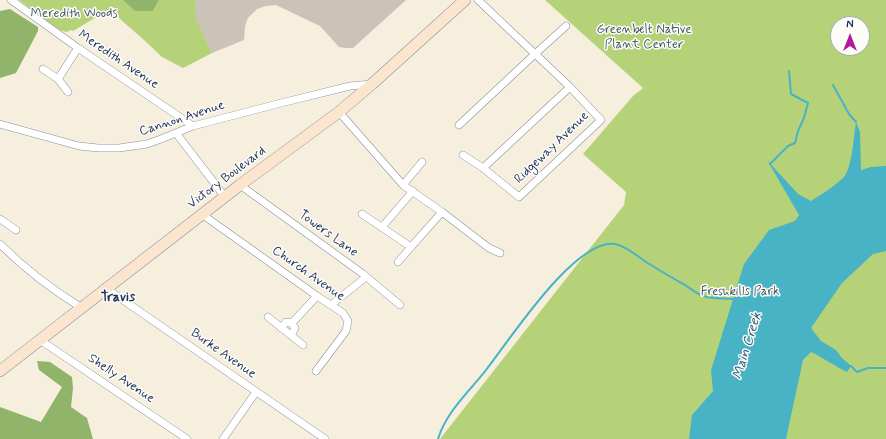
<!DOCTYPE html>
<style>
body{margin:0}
#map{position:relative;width:886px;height:439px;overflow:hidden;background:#f6efdd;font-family:Mynerve,sans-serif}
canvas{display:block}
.north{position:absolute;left:830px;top:16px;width:40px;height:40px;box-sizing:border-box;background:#fdfcf7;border:1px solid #a3aaba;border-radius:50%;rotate:0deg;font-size:11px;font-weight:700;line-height:16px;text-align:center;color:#1b2f5e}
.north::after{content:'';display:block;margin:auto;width:14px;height:18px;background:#b5179e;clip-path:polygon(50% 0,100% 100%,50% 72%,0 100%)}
</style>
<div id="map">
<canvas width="886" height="439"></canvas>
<div class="north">N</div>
</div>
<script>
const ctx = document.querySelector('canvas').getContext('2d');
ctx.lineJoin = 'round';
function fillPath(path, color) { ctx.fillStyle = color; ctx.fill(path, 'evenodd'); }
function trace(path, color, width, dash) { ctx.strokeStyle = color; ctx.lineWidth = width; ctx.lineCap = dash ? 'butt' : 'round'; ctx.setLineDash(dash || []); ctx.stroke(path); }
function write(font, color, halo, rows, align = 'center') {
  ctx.font = font + ' Mynerve,sans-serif'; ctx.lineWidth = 3; ctx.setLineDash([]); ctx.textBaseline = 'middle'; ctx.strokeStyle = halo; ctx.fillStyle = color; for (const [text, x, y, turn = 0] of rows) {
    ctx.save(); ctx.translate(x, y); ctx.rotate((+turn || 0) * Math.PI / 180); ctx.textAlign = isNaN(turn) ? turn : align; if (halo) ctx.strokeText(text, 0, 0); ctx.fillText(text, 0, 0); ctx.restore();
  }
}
const industrial = new Path2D(`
 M 195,0 L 406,0 L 353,48 L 346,48 L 339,47 L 320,26 L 276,5 L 266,6 L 257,9 L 248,18 L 245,26 L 244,40 L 212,53 L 195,20 Z`);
const green = new Path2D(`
 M 19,0 L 124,0 L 153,11 L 159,0 L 195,0 L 196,20 L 212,53 L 183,68 L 162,57 L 144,40 L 119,18 L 113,7 L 73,31 L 71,30 L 67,32 L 59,30 Z
 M 545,0 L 886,0 L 886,439 L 440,439 L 624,205 L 626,192 L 583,154 L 633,96 L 643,88 ZM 838,24 L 862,24 L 862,48 L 838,48 Z`);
const forest = new Path2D(`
 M 123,0 L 159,0 L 153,11 L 135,11 Z
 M 10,9 L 38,27 L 38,31 L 16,73 L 0,78 L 0,11 Z
 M 37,361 L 50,362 L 72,377 L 73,388 L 71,407 L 87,418 L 93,439 L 0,439 L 0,407 L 41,422 L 62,387 L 39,370 Z`);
const water = new Path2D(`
 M 856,122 L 860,132 L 861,170 L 871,167 L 886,166 L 886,251 L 873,254 L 842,283 L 811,328 L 821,341 L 836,350 L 842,358 L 851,366 L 847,372 C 834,366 824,358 811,352 L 803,360 L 786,439 L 689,439 L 692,415 L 713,391 L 711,370 L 744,264 L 769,230 L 795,221 L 799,215 L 767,160 L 798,194 L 811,201 C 822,194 835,186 844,177 C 852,168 854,134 856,122 Z`);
const stream = new Path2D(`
 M 833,85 L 849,114 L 856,122
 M 770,164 L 788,146 L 795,143 L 798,131 L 804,118 L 808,103 L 791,94 L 789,71
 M 851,366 L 857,372 L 868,368 L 886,368
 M 438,439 C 446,412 469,392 486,370 C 509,341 575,238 615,244 C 626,246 636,255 646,262 C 659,270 672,278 685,285 C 691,289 697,294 703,296 C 713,299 723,298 733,299`);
const minor = new Path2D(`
 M 11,0 L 78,48 L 193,126
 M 43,69 L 58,79 L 68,92
 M 58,79 L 78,48
 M 339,112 L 403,185 L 442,212 L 489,248 L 500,253
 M 0,124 L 79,146 L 98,148 L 119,148 L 147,144 L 161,139 L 193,126 L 281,103 L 350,86 L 372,84
 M 459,125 L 535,54 L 566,26
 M 176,133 L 225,197
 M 463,155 L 483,168 L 519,197 L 601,120 L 570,87 L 478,0
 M 483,168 L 570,87
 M 240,185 L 363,274 L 400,305
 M 403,185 L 422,162
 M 362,214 L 411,247
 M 203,215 L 317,296 L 343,313 L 348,321 L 346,331 L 316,371
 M 0,219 L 16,230
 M 382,227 L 413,191
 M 0,244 C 26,270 51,289 82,308
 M 398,262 L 411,247 L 442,212
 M 107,289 L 325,439
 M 331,305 L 366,277
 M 268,317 L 303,345
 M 292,323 L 317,296
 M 281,328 L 286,322 L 291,323 L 295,328 L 293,332 L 291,335
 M 40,340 L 187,439
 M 223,439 L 256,392`);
const secondary = new Path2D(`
 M 0,371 L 240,185 L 339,112 L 372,84 L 465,0`);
const parkNames = [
 ["Meredith Woods",74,14],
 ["Greenbelt Native",644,30],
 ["Plant Center",644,45],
 ["Freshkills Park",740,292]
];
const streetNames = [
 ["Meredith Avenue",118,60,34],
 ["Cannon Avenue",182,119,-18],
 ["Ridgeway Avenue",552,148,-44],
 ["Victory Boulevard",227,178,-37],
 ["Towers Lane",328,234,36],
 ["Church Avenue",308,274,35],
 ["Burke Avenue",223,354,35],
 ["Shelly Avenue",121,379,34]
];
const neighbourhoodNames = [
 ["Travis",118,298]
];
const waterNames = [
 ["Main Creek",748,346,-73]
];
fillPath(industrial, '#cbc3b8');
fillPath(green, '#b5d279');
fillPath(forest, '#90b469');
fillPath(water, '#48b3c5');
trace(stream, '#48b3c5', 2);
trace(minor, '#888f9e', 8);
trace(secondary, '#888f9e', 12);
trace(minor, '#fff', 7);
trace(secondary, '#fbe5cf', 11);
write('13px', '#425865', '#fdfcf7', parkNames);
write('13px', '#1b2f5e', '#fdfcf7', streetNames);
write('bold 14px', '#1b2f5e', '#fdfcf7', neighbourhoodNames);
write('italic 14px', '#2b5d82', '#fdfcf7', waterNames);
</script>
